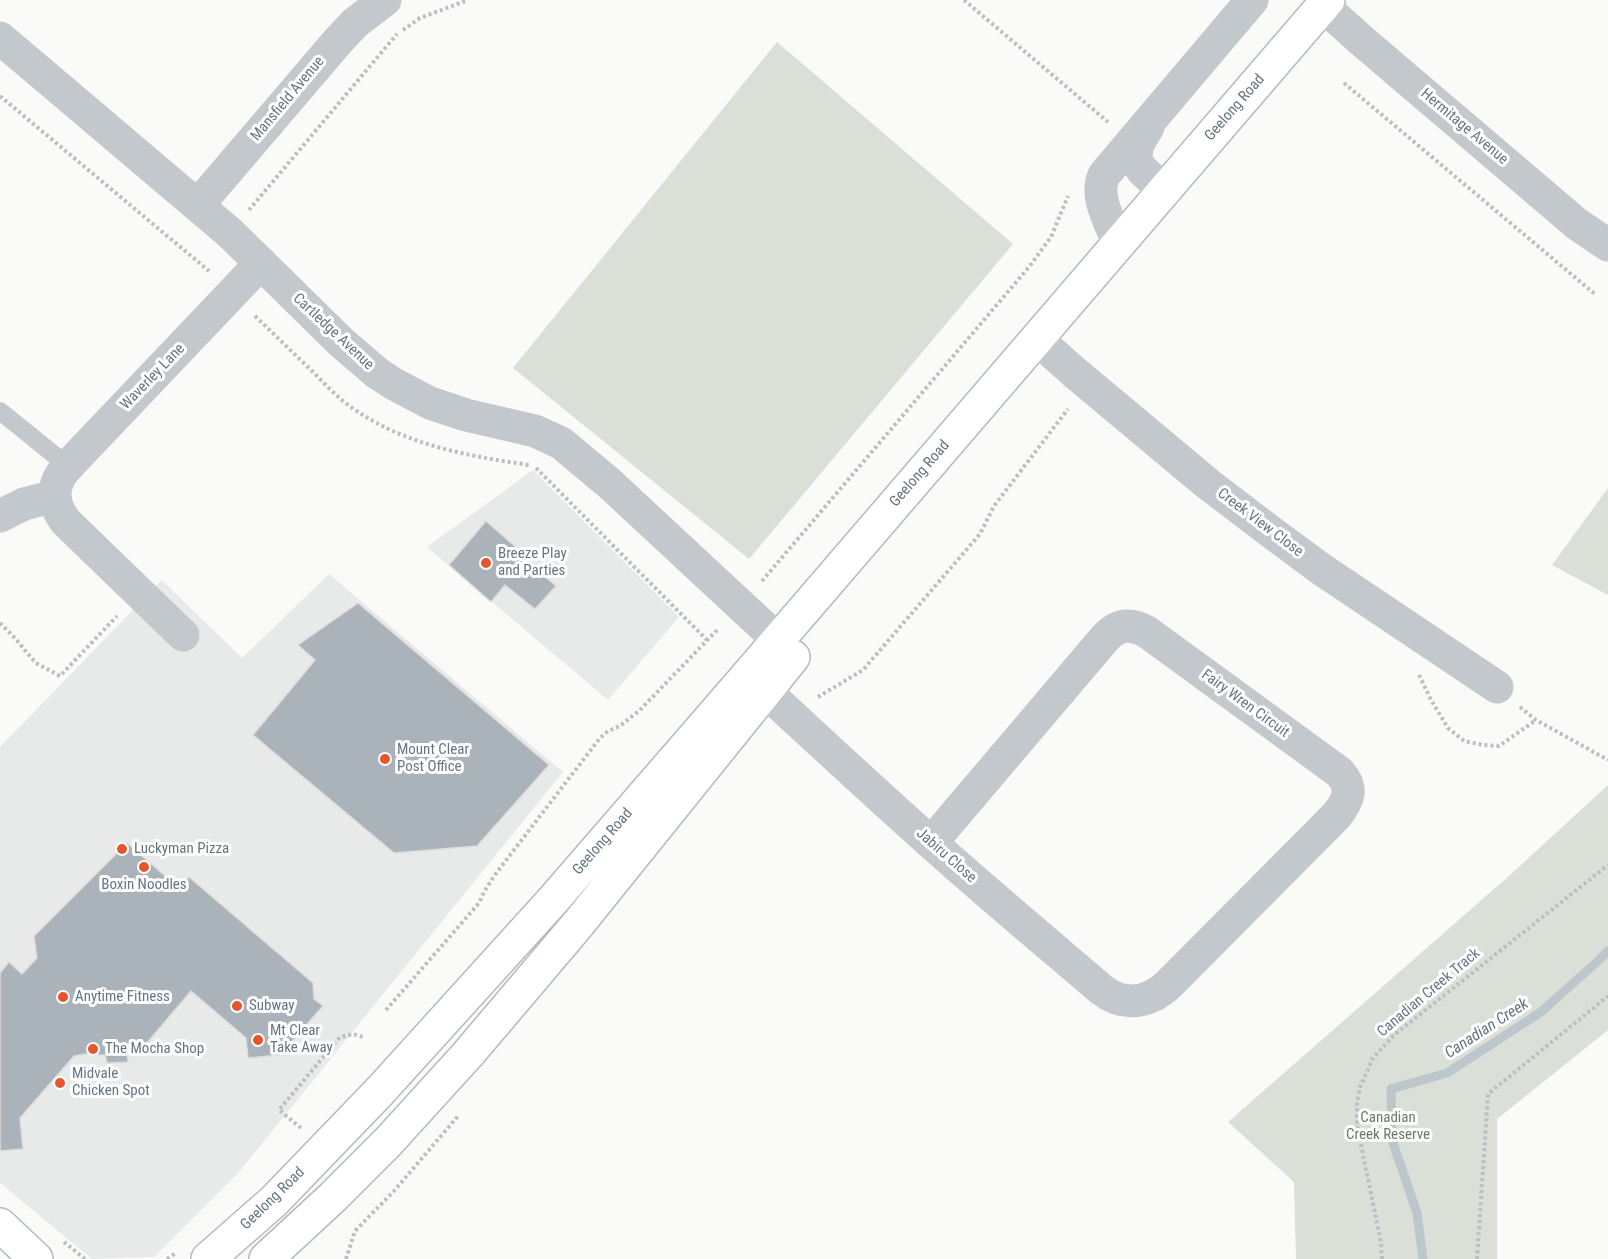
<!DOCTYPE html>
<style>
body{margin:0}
canvas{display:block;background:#fafaf8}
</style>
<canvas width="1608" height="1259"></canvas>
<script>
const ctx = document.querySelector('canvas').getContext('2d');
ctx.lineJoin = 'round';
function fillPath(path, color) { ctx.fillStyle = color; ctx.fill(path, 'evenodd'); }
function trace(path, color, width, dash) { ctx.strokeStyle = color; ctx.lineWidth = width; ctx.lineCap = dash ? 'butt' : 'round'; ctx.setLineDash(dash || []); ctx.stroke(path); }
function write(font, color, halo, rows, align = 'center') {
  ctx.font = font + ' "Roboto Condensed",sans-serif'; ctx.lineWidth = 6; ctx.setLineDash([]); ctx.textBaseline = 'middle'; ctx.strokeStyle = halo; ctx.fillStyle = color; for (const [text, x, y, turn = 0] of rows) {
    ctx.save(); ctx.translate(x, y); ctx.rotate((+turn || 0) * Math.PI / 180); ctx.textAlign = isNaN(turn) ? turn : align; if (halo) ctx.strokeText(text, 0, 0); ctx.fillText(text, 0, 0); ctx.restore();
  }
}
const built = new Path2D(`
 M 533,470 L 679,617 L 608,700 L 427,547 Z
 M 329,574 L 563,772 L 239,1172 L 154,1257 L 92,1259 L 0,1183 L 0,747 L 162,580 L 242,658 Z`);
const green = new Path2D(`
 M 777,42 L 1013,244 L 749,559 L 513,368 Z
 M 1608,488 L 1608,595 L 1552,565 Z
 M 1608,785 L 1608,1030 L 1497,1119 L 1497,1259 L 1296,1259 L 1294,1182 L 1228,1122 L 1510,875 Z`);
const stream = new Path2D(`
 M 1423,1259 L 1417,1213 L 1392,1140 L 1391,1089 L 1447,1073 L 1541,1012 L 1599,960 L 1608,951`);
const building = new Path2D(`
 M 486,521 L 527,557 L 519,567 L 521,568 L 527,561 L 556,586 L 535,609 L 505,585 L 491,602 L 449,565 Z
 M 358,603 L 549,765 L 477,846 L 394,853 L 253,735 L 315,660 L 298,645 Z
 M 127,843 L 179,888 L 189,877 L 313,983 L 314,999 L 323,1006 L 280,1055 L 248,1058 L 246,1038 L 191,991 L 141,1050 L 127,1054 L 128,1062 L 107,1063 L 105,1055 L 92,1055 L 92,1053 L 74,1056 L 20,1118 L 23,1149 L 0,1151 L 0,973 L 9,962 L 22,974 L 37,958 L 34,936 Z`);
const path = new Path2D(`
 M 964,0 L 1108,122
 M 403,30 L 420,18 L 468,0
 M 1344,83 L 1596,295
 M 0,96 L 209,271
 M 249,210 L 397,34
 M 255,316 C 274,334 292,352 311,370 C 323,382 335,395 348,405 C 403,445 464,455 529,465
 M 536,468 L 707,640
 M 762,581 L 1029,267 L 1051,237 L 1068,196
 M 0,623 L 16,639 L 27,653 L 36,663 L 60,676 L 117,616
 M 1419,675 L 1431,700 L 1448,728 L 1464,741 L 1483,745 L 1499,746 L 1536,720
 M 818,697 L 863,670 L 980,534 L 994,506 L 1068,409
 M 1520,707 L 1536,720 L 1608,760
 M 386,1010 L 479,903 L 484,892 L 494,876 L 600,738 L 608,731 L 620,726 L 640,710 L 718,629
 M 301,1128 L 279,1110 L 340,1037 L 353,1034 L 363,1037
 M 64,1242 L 85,1259
 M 167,1259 L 176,1253
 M 346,1259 L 355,1231 L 394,1191 L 459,1115
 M 1382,1259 L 1381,1243 L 1357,1125 L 1357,1103 L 1360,1087 L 1373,1058 L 1393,1036 L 1608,865
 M 1477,1259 L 1488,1094 L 1608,996`);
const service = new Path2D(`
 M 0,411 L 68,466`);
const minor = new Path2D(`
 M 1323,6 L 1361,40 L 1577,224 L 1608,245
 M 0,38 L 230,233 L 341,342 L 377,373 L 394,384 L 430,403 L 466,415 L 535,431 L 561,443 L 609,483 L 778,640
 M 1148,127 L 1138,144 L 1135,158 L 1142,170 L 1165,191
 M 198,205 L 338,41 L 355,23 L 385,0
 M 1119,244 C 1111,223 1094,198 1104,175 L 1252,0
 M 1037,339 L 1074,372 L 1208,484 L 1271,532 L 1321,569 L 1497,687
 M 0,516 L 24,504 L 55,496
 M 183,635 L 66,522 C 51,503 51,484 68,466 L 261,263
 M 765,691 C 828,749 891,808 955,864 C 1004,907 1053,948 1102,990 C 1124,1007 1149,1003 1169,984 L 1336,816 C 1349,800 1354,788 1339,772 L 1147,632 C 1131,623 1118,624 1105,638 L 931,843`);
const secondary = new Path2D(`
 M 0,1225 L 36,1259
 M 208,1259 L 274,1201 L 380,1091 L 554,899 L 748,675 L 1328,0
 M 266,1259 L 333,1197 L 388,1142 L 468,1054 L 579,923 L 793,657`);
const markers = [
 [486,563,6,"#e4572e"],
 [385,759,6,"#e4572e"],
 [122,849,6,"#e4572e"],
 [144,867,6,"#e4572e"],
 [63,997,6,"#e4572e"],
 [237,1006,6,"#e4572e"],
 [258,1040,6,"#e4572e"],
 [93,1049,6,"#e4572e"],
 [60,1083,6,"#e4572e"]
];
const streetNames = [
 ["Mansfield Avenue",288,99,-50],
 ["Geelong Road",1235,108,-49],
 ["Hermitage Avenue",1464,127,40],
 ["Cartledge Avenue",333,332,43],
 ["Waverley Lane",153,377,-46],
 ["Geelong Road",920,474,-49],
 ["Creek View Close",1260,523,37],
 ["Fairy Wren Circuit",1245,704,36],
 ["Geelong Road",603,842,-49],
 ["Jabiru Close",946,856,41],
 ["Canadian Creek Track",1429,993,-40],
 ["Geelong Road",273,1199,-44]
];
const poiNames = [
 ["Breeze Play",498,554],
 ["and Parties",498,571],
 ["Mount Clear",397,750],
 ["Post Office",397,767],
 ["Luckyman Pizza",134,849],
 ["Boxin Noodles",144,885,"center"],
 ["Anytime Fitness",75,997],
 ["Subway",249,1006],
 ["Mt Clear",270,1031],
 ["Take Away",270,1048],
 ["The Mocha Shop",105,1049],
 ["Midvale",72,1074],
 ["Chicken Spot",72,1091]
];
const parkNames = [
 ["Canadian",1388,1118],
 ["Creek Reserve",1388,1135]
];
const waterNames = [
 ["Canadian Creek",1487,1029,-33]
];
fillPath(built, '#e8e9e9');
fillPath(green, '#dadfd7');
trace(stream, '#bbc7cb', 9);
fillPath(building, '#aab3b9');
trace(building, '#dcdcda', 1.5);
trace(secondary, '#b3babf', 36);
trace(path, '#bbbfc2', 4, [3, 3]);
trace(service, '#c3c8cc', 18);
trace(minor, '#c3c8cc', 33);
trace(secondary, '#fff', 33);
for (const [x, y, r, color] of markers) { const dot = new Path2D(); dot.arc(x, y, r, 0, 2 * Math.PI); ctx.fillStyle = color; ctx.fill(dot); trace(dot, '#fff', 2); }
write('15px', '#657683', '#fff', streetNames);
write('15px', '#657683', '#fff', poiNames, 'left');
write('15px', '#687a64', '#fff', parkNames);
write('italic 16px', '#60757c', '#fff', waterNames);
</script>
